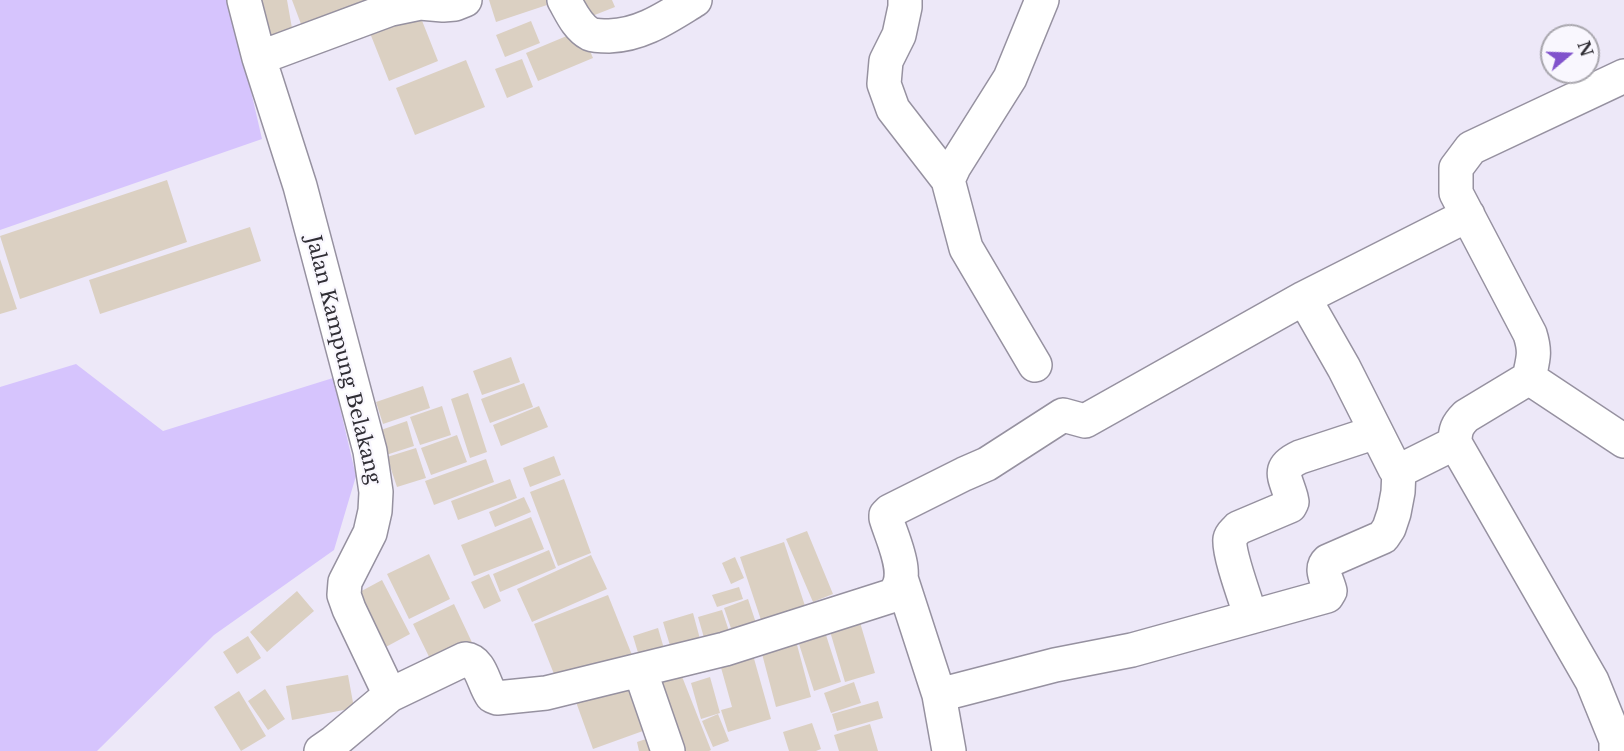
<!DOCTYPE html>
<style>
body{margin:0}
#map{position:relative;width:1624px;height:751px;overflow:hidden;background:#ede8f8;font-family:"Libre Baskerville",serif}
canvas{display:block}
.north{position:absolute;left:1540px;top:24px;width:60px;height:60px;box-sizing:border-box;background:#f9f7fe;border:2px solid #a9a7ae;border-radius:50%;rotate:71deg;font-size:16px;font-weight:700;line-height:24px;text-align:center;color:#302e35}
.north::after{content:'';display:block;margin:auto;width:21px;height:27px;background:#8153cc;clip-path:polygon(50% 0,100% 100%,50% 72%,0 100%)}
</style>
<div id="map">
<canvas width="1624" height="751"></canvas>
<div class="north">N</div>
</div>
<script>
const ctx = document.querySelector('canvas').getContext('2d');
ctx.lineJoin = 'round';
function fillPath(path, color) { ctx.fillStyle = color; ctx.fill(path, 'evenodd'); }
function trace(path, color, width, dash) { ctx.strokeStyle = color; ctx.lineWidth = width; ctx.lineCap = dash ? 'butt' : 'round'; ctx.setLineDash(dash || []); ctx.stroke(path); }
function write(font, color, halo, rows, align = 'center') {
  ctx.font = font + ' "Libre Baskerville",serif'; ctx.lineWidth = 4.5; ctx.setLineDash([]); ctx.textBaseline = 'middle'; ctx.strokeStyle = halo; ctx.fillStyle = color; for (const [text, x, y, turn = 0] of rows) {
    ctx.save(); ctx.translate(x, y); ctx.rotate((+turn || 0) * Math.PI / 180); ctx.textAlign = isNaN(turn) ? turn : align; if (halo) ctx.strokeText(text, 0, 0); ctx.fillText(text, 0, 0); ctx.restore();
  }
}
const green = new Path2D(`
 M 0,0 L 230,0 L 262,139 L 0,230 Z
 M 76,364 L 163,431 L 333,378 L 356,476 L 334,550 L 214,635 L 97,751 L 0,751 L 0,387 Z`);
const building = new Path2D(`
 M 259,0 L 287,0 L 293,34 L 267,39 Z
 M 292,0 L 388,0 L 304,32 Z
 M 489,0 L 546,0 L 547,5 L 496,22 Z
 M 580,0 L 612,0 L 615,7 L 587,18 Z
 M 417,8 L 438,61 L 389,81 L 368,28 Z
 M 531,21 L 540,43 L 505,57 L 496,35 Z
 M 581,30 L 593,58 L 538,81 L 526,53 Z
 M 522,59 L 533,87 L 507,98 L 495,69 Z
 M 466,60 L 485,107 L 415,135 L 396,88 Z
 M 167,180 L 187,242 L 20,299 L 0,236 Z
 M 250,227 L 261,261 L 100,314 L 89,280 Z
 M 0,259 L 17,309 L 0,314 Z
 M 511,357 L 520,382 L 482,395 L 473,371 Z
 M 524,383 L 533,407 L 490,423 L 481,399 Z
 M 423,386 L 430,408 L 383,424 L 376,402 Z
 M 468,393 L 487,452 L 470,458 L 451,399 Z
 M 442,406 L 451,435 L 420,445 L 410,417 Z
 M 539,406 L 548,427 L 501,446 L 493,425 Z
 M 407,421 L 414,446 L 386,455 L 378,431 Z
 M 457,435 L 467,462 L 431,475 L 421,448 Z
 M 416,448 L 426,478 L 397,487 L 387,457 Z
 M 554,456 L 561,475 L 530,487 L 523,468 Z
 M 486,459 L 494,482 L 434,505 L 425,481 Z
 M 510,479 L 517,498 L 458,520 L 451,501 Z
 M 564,479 L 591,553 L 558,566 L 530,492 Z
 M 524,497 L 531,512 L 495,527 L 489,512 Z
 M 531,517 L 544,549 L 474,576 L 461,545 Z
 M 807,531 L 833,594 L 813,602 L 786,539 Z
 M 784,542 L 807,612 L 763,626 L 740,557 Z
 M 549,550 L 556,568 L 500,592 L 493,574 Z
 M 429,554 L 450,599 L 409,619 L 387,574 Z
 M 591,555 L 607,589 L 532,622 L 517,589 Z
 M 735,557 L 744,578 L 731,584 L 722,563 Z
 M 489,574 L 501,601 L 484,609 L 471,582 Z
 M 382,580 L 410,634 L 384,648 L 356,594 Z
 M 739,587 L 743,599 L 717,607 L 712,595 Z
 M 297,591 L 314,611 L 267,652 L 250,632 Z
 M 608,595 L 634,660 L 560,689 L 534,624 Z
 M 748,599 L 759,632 L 735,640 L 724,608 Z
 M 454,604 L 476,651 L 436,671 L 413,624 Z
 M 722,610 L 732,640 L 707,648 L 698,617 Z
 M 693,613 L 703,650 L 674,659 L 663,622 Z
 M 859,619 L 875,673 L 845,682 L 829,628 Z
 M 658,628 L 667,659 L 642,666 L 633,636 Z
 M 826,635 L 841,682 L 814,691 L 799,644 Z
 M 248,636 L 261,658 L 237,674 L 223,652 Z
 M 796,641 L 811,697 L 776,707 L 761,650 Z
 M 753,655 L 771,719 L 728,732 L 721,710 L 732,707 L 720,664 Z
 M 681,674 L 711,750 L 709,751 L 679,751 L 653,685 Z
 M 348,675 L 354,708 L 292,720 L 286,686 Z
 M 710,677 L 720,713 L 701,719 L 691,683 Z
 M 638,681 L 654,727 L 593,749 L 576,702 Z
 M 854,682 L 861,703 L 831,713 L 824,693 Z
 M 265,689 L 285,719 L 268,730 L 248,701 Z
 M 239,691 L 266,736 L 241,751 L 214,707 Z
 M 878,701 L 883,718 L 837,731 L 832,714 Z
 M 718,714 L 729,741 L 713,747 L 702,721 Z
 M 812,723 L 821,749 L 816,751 L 789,751 L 783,732 Z
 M 870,724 L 878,751 L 839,751 L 834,735 Z
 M 658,735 L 663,751 L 639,751 L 637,742 Z`);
const minor = new Path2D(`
 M 244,0 L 259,58 L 300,186 L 370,451 L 376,492 L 375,511 L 370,533 L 345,582 L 344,595 L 349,609 L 390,695 L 334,742 L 321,751
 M 564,0 C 571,12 577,27 590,34 C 595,36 603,36 609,36 C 642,35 667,17 695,0
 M 905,0 L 905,7 L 899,35 L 886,61 L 884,84 L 893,109 L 948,180
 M 259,58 L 391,9 L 420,3 L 443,5 L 455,4 L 465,0
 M 1304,298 L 1468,215
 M 1035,365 L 966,248 L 948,180 L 954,167 L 1010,78 L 1042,0
 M 1529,378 L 1624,441
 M 902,581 L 939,695 L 949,751
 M 1251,617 C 1246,601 1228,553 1230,539 C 1231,534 1235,532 1238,528 L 1290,506 L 1292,502 L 1291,497 C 1285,476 1276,468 1300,457 L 1376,432
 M 640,670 L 668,751
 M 390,695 L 465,659 C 482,661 483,684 492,696 L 497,698 L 546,693 L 725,649 L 891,596 C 914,580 892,539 886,518 L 886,515 L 890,511 L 964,474 L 987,464 L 1063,415 L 1085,421 L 1304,298 L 1344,368 L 1395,469 L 1399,470 L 1405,468 L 1455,443
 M 939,695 L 1055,665 L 1132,650 L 1327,596 L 1330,591 C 1328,581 1319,569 1328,561 L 1383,537 L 1389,528 L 1394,513 L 1398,492 L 1399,470
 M 1616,751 L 1616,740 L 1592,681 L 1455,443 C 1455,430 1457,425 1466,416 L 1529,378 C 1533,359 1536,353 1530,334 L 1456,193 L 1456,168 L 1471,148 L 1624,76`);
const streetNames = [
 ["Jalan Kampung Belakang",343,360,76]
];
fillPath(green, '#d6c4fd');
fillPath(building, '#dbd0c2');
trace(minor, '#9691a0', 36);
trace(minor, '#fff', 33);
write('20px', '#302e35', '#f9f7fe', streetNames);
</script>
